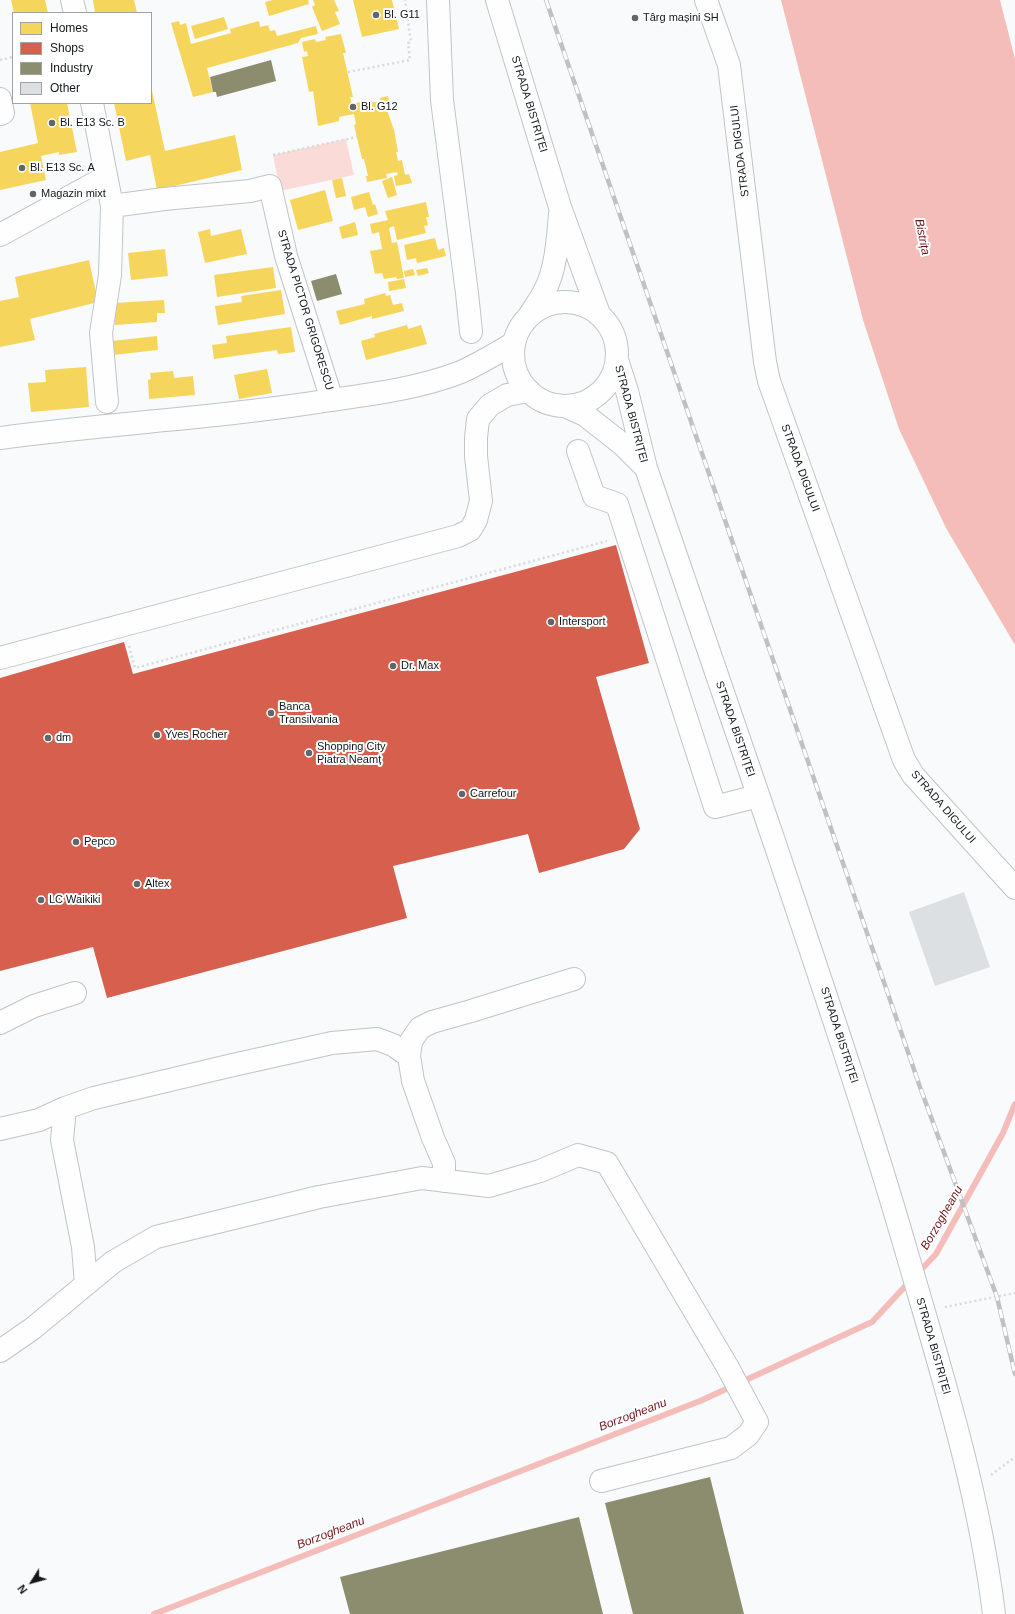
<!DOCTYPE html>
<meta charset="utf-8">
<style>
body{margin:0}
#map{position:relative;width:1015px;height:1614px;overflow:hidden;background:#f8fafb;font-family:Arial,sans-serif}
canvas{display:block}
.legend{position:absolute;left:12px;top:12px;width:140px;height:92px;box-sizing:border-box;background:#fff;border:1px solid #a0a2a4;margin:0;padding:5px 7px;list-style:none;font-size:12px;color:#12171b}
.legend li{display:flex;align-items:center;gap:8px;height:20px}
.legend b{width:20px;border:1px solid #a0a2a4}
.north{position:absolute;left:12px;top:1562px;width:40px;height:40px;-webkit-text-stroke:3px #fff;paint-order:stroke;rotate:233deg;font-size:11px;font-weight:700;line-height:16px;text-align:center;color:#12171b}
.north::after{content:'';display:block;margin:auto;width:14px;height:18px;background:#12171b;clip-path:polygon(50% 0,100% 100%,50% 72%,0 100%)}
</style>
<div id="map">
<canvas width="1015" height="1614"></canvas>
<ul class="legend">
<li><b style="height:11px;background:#f6d55c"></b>Homes</li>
<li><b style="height:11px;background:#d6604d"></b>Shops</li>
<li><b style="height:11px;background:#8c8c6e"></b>Industry</li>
<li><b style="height:11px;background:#dce0e3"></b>Other</li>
</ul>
<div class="north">N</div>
</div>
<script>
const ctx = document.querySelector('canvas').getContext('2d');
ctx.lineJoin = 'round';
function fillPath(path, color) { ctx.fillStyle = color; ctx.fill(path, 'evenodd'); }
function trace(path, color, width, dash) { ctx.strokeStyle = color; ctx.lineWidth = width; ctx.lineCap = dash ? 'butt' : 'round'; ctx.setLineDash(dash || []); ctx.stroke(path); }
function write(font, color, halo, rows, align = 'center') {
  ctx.font = font + ' Arial,sans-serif'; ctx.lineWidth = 4; ctx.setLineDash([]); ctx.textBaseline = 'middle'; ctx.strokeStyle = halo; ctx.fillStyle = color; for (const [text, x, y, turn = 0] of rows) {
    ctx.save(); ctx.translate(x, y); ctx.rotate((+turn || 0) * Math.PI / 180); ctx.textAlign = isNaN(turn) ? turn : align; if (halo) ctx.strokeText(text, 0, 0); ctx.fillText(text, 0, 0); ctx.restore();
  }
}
const green = new Path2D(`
 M 346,139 L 354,175 L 280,191 L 273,155 Z`);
const water = new Path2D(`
 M 781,0 L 1000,0 L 1015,59 L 1015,645 L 946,528 L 899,429 L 863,320 Z`);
const homes = new Path2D(`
 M 11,0 L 45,0 L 48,13 L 14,13 Z
 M 93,0 L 134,0 L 137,13 L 95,13 Z
 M 273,0 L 308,0 L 309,4 L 269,16 L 265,2 Z
 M 313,0 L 334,0 L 339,11 L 335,12 L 340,24 L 322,31 L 312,7 L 315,5 Z
 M 353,0 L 392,0 L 399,29 L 362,37 Z
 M 224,17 L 228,29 L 195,39 L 191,26 Z
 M 179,21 L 180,25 L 186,23 L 191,44 L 231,33 L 230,29 L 259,21 L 260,27 L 268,25 L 270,31 L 275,30 L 277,36 L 316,26 L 318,34 L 301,38 L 298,43 L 207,68 L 213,92 L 193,97 L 171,23 Z
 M 341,34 L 346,53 L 343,53 L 353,97 L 350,97 L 352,104 L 370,100 L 371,103 L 380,101 L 380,98 L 388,96 L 391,109 L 387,110 L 394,130 L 398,152 L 396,152 L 398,161 L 402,160 L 405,175 L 409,174 L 412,183 L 396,186 L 394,176 L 398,175 L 397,172 L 386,174 L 387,178 L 367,182 L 366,176 L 368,176 L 364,159 L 362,159 L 354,125 L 356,124 L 354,114 L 339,117 L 339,121 L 318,126 L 313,91 L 309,92 L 302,57 L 308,56 L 307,51 L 304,52 L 302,42 L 315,39 L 316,42 L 326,40 L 325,37 Z
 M 151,86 L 165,151 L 235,135 L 242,170 L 157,190 L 150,155 L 126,161 L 114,103 L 151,103 Z
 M 30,103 L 67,103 L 77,152 L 59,155 L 59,152 L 41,156 L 46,180 L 0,190 L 0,152 L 38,143 Z
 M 392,177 L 397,195 L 388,198 L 382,181 Z
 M 342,178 L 346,196 L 336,198 L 332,180 Z
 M 325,190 L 333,221 L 298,230 L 290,200 Z
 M 369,192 L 373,205 L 375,204 L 378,214 L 368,217 L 365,207 L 354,210 L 351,197 Z
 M 426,202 L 429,217 L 426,217 L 428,225 L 424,226 L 426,233 L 397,240 L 394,226 L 389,228 L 392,243 L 397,242 L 404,278 L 397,279 L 396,277 L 384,279 L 382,273 L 375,274 L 370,251 L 382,249 L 379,232 L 372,234 L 370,224 L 388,220 L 385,211 Z
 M 355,222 L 358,235 L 342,239 L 339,227 Z
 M 210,229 L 211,236 L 241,229 L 247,254 L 205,263 L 198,232 Z
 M 435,238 L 438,250 L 444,248 L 446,256 L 417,263 L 416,258 L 407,260 L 404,245 Z
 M 165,249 L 168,276 L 131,280 L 128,253 Z
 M 89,260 L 98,302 L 30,319 L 35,340 L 0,347 L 0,301 L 19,297 L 15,277 Z
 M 273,267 L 276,288 L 217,297 L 214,275 Z
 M 427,268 L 429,273 L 418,276 L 416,270 Z
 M 413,269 L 415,275 L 405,277 L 404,271 Z
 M 404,279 L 406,288 L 389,291 L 388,282 Z
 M 281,290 L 285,314 L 218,325 L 215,306 L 242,302 L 241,296 Z
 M 385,293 L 386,296 L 390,295 L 393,305 L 402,303 L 404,311 L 372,319 L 372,316 L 340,325 L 336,311 L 365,304 L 364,299 Z
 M 164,300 L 165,313 L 157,313 L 157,322 L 115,325 L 114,303 Z
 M 407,325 L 408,329 L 421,325 L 427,344 L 366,360 L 361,341 L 375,337 L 374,334 Z
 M 291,327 L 295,352 L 278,354 L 277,350 L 214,359 L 212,345 L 227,343 L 226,336 Z
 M 157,336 L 158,350 L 112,355 L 112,341 Z
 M 86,367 L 89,407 L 31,412 L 28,383 L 46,382 L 45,370 Z
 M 267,369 L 272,393 L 239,399 L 234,375 Z
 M 173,371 L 174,378 L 193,376 L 195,395 L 149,399 L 148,380 L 151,379 L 150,373 Z`);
const shops = new Path2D(`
 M 616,545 L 649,663 L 596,677 L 640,829 L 624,849 L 539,873 L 528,834 L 393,866 L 407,918 L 107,998 L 93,947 L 0,971 L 0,678 L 124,642 L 133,674 Z`);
const industry = new Path2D(`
 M 271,60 L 276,81 L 217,97 L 216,92 L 213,92 L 210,77 Z
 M 336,274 L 342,294 L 317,301 L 311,281 Z
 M 710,1477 L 744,1614 L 633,1614 L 605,1503 Z
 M 579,1517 L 603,1614 L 350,1614 L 340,1577 Z`);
const stream = new Path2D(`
 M 917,1274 L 936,1254 L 1003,1133 L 1015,1104
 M 154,1614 L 700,1401 L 872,1322 L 911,1280`);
const building = new Path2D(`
 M 964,892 L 990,967 L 935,986 L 909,912 Z`);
const path = new Path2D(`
 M 0,60 L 13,57
 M 348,72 L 410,60 L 408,43 L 411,42 L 405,0
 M 273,155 L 357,137
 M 129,646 L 135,668 L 607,541
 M 945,1307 L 1015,1293
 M 991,1475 L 1015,1457`);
const minor = new Path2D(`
 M 72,0 L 75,13
 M 438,0 L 442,100 L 467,293 L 471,332
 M 706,0 L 729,65 L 765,362 L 769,381 L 904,760 L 913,775 L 1015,888
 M 0,99 L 3,113 L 0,114
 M 92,103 L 112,206 L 110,275 L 101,333 L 107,402
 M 112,206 L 164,199 L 250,191 L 270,186 L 286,256 L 332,400
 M 0,235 L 106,177
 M 0,438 C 110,423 221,418 331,400 C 374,394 420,388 461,372 C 479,364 497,353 514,343
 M 578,451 L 594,496 L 617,504 L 715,807 L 758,796
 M 0,658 L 458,536 L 470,530 L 476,520 L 481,501 L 476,456 L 476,438 L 478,419 L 490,405 L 507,395 L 529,391
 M 0,1023 L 34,1006 L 75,993
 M 65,1108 L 62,1140 L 83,1247 L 86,1284
 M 0,1129 L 39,1120 L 65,1108 L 94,1098 L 233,1065 L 332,1043 L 377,1039 L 393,1045 L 409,1056
 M 444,1181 L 444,1163 L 433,1138 L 413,1081 L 409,1056 L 411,1041 L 420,1028 L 432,1022 L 471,1011 L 574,979
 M 0,1351 L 32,1329 L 113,1262 L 156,1237 L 319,1197 L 422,1178 L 489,1186 L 540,1171 L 578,1155 L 607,1163 L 727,1366 L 757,1422 L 748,1435 L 731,1448 L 601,1481`);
const major = new Path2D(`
 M 497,0 L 560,207 L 599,314
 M513 354a52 52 0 1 1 104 0a52 52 0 1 1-104 0Z
 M 529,316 C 534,308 540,300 544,292 C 556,271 558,238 560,214
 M 617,360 L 627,391 L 646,468 C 689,594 732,719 775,844 C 821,981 868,1118 908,1257 C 942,1374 979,1492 994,1614
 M 565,406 L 585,415 L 622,444 L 646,468`);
const rail = new Path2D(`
 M 546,0 L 920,1087 L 997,1297 L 1015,1374`);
const markers = [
 [376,15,4,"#626669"],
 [635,18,4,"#626669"],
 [353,107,4,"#626669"],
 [52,123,4,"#626669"],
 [22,168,4,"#626669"],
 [33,194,4,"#626669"],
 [551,622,4,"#626669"],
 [393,666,4,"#626669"],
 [271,713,4,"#626669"],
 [157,735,4,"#626669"],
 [48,738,4,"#626669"],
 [309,753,4,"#626669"],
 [462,794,4,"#626669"],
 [76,842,4,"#626669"],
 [137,884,4,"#626669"],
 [41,900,4,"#626669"]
];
const poiNames = [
 ["Bl. G11",384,15],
 ["Târg mașini SH",643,18],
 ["Bl. G12",361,107],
 ["Bl. E13 Sc. B",60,123],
 ["Bl. E13 Sc. A",30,168],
 ["Magazin mixt",41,194],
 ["Intersport",559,622],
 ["Dr. Max",401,666],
 ["Banca",279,707],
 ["Transilvania",279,720],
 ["Yves Rocher",165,735],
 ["dm",56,738],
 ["Shopping City",317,747],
 ["Piatra Neamț",317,760],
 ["Carrefour",470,794],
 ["Pepco",84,842],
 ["Altex",145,884],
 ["LC Waikiki",49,900]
];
const streetNames = [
 ["STRADA BISTRIȚEI",529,104,73],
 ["STRADA DIGULUI",740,151,-97],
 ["STRADA PICTOR GRIGORESCU",305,310,73],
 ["STRADA BISTRIȚEI",631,414,75],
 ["STRADA DIGULUI",800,468,70],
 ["STRADA BISTRIȚEI",735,729,71],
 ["STRADA DIGULUI",943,807,49],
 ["STRADA BISTRIȚEI",839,1035,72],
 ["STRADA BISTRIȚEI",933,1346,74]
];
const waterNames = [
 ["Bistrița",922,237,79],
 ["Borzogheanu",942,1218,-60],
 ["Borzogheanu",633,1415,-21],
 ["Borzogheanu",331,1533,-21]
];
fillPath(green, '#fadbd8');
fillPath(water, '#f5bdb9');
fillPath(homes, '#f6d55c');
fillPath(shops, '#d6604d');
fillPath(industry, '#8c8c6e');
trace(stream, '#f5bdb9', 6);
fillPath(building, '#dce0e3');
trace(minor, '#c1c4c7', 24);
trace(major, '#c1c4c7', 24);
trace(path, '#d8d9d9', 2.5, [2, 3]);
trace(minor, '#fefefe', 22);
trace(major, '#fefefe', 22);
trace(rail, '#c0c1c2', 4.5);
trace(rail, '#fff', 3, [9]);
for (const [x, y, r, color] of markers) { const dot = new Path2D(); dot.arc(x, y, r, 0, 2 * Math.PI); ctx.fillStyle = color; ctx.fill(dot); trace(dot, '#fff', 1.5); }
write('11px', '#12171b', '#fff', poiNames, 'left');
write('11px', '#12171b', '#fff', streetNames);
write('italic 12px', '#70171b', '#fff', waterNames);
</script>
